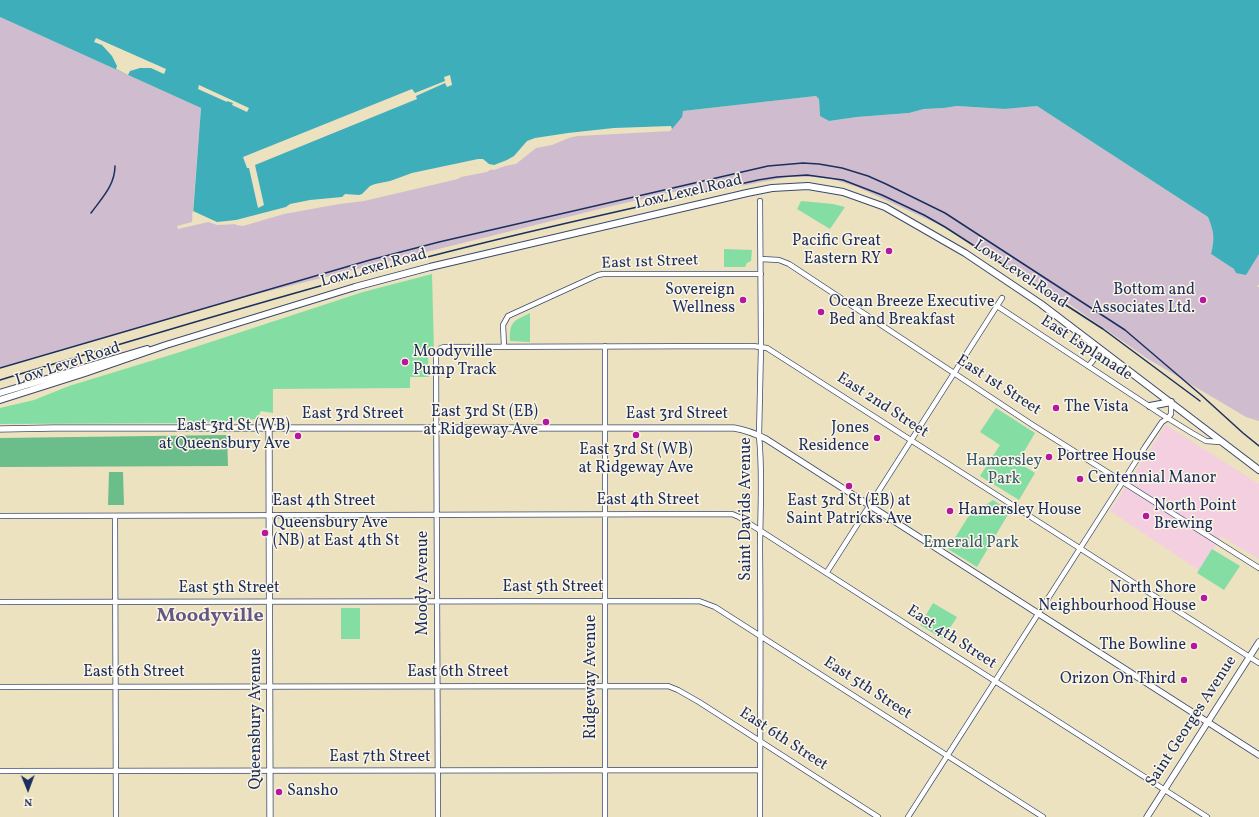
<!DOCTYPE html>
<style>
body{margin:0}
#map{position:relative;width:1259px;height:817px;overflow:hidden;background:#ece2c0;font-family:Vollkorn,serif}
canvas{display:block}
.north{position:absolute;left:8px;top:769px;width:40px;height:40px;-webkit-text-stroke:3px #fcf5e5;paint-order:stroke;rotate:179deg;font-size:11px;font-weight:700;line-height:16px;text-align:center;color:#1b2f5e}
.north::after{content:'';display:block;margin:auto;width:14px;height:18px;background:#1b2f5e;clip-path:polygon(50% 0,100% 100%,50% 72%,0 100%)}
</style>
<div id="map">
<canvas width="1259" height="817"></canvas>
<div class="north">N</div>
</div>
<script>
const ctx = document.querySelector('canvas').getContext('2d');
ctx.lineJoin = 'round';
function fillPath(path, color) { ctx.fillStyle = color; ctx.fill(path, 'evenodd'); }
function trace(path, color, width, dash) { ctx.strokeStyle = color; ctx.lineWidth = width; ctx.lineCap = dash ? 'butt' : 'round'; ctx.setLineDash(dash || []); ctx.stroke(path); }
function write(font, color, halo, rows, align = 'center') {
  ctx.font = font + ' Vollkorn,serif'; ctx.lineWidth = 3; ctx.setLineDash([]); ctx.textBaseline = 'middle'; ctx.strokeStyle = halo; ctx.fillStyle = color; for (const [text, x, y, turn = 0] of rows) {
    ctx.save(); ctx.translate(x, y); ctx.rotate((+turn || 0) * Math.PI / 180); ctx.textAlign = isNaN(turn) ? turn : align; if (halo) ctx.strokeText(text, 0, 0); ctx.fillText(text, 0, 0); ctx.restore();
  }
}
const built = new Path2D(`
 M 1166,425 L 1259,484 L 1259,559 L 1221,536 L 1200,571 L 1110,511 Z`);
const industrial = new Path2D(`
 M 0,17 L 201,108 L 192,222 L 177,226 L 178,229 L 234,216 L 236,225 L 243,226 L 284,214 L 339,204 L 364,201 L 458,179 L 461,177 L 487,172 L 493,168 L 516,164 L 536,148 L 552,145 L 578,134 L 683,111 L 816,96 L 819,99 L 820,115 L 829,121 L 857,117 L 909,113 L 924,109 L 944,108 L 957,106 L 1005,109 L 1037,106 L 1208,217 L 1213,228 L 1215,240 L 1211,254 L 1234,269 L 1259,253 L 1259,284 L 1257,287 L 1259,287 L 1259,421 L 1246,417 L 1148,359 L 1046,288 L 942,226 L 857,187 L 832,179 L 815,177 L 789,177 L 719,190 L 673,192 L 612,206 L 237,299 L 0,368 Z`);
const green = new Path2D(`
 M 801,201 L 833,204 L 845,207 L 830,229 L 797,209 Z
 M 724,249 L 752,250 L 751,261 L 747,263 L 745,267 L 724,267 Z
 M 432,274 L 434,351 L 430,352 L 428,355 L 429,377 L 410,377 L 410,388 L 273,389 L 273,413 L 261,411 L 257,419 L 199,423 L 0,424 L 0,408 L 34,400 L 69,386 L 180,352 L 363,292 Z
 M 530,313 L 530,342 L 510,341 C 509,321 514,321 530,313 Z
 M 996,408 L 1035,433 L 1018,462 L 1035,473 L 1019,500 L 980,476 L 1000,445 L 980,432 Z
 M 993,500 L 1010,511 L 977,567 L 948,549 L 968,517 Z
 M 1212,549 L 1240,566 L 1224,590 L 1197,573 Z
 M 933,603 L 957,617 L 943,639 L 920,625 Z
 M 341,608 L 360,608 L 360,639 L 341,639 Z`);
const forest = new Path2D(`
 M 227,435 L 228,466 L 0,467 L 0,438 Z
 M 109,472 L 123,472 L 124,505 L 108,505 Z`);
const water = new Path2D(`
 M 0,0 L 1259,0 L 1259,254 L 1246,275 L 1236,273 L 1234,269 L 1211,254 C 1215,238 1214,232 1208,217 L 1037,106 L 1005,109 L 957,106 L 944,108 L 924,109 L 909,113 L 857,117 L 829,121 L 820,116 L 819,99 L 816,96 L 683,111 L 682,117 L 672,129 L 640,132 L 602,132 L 535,142 L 515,160 L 493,168 L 482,163 L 372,188 L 364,195 L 288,208 L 255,218 L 219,223 L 193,214 L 201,108 L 0,17 Z`);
const pier = new Path2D(`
 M 96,38 L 166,69 L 164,74 L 151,68 L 140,68 L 130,71 L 128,75 L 116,69 L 117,66 L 112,56 L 102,45 L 94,42 Z
 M 450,75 L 452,85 L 447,87 L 445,83 L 416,96 L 417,99 L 255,165 L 264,205 L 258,208 L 249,168 L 247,168 L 243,157 L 412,89 L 415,93 L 445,81 L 444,77 Z
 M 199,85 L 249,108 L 247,112 L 232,105 L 233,103 L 227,101 L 227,102 L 198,89 Z
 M 671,126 L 672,129 L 670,131 L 578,136 L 536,144 L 522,154 L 516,162 L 494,170 L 486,168 L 479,164 L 373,189 L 362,198 L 302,207 L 237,224 L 217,225 L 192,216 L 193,211 L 217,222 L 236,220 L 286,207 L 290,204 L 310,200 L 342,197 L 345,194 L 359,195 L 362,194 L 370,186 L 375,184 L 390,181 L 412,173 L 478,159 L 483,159 L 489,164 L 494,165 L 507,160 L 514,156 L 527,141 L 535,138 L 568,133 L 614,128 Z`);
const minor = new Path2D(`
 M 760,201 L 761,346 L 759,436 C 763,474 760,513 760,551 C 761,640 760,728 760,817
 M 761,259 L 779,260 L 789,264 L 1031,424 L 1259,568
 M 997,306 L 1161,414 L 1192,433 L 1206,441 L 1220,442
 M 504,346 L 503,325 L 508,316 L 598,275 L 603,274 L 761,274
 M 605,346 L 605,817
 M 1088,366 C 1097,358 1095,355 1094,344
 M 0,516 L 732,514 L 739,517 L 1207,817
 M 115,516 L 116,817
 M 827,572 L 1002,298
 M 0,602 L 699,601 L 715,607 L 1043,817
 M 0,687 L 668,686 L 678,690 L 699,702 L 878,817
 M 0,771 L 760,770
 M 438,817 L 436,356 L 441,348 L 444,347 L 753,346 L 767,348 L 1259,663
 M 908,817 L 1145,447 L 1162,422 L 1168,418 L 1171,414 L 1171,402`);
const tertiary = new Path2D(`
 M 269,428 L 270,817
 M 0,429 L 54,428 L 734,428 C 746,430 756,434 766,439 L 1259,755
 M 1147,817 L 1259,642`);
const secondary = new Path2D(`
 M 0,393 L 147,349
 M 0,400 L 85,373 L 166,345 L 355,287 L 430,267 L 747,193 L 772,188 L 808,186 L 843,192 L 885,207 L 965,253 L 1041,304 L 1259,470
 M 1150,406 L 1171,402`);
const rail = new Path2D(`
 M 91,213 C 102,198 115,185 115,166
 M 0,368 L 370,260 L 439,242 L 768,166 L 803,163 L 819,164 L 842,168 L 868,176 L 886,184 L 945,213 L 1125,330 L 1200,394 L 1243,433 L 1259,446
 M 0,380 C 132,341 264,300 397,265 C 517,233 638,207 758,180 L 777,177 L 807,175 L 843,180 L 882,195 L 924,215 L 945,227 L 1103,329 L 1200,401`);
const markers = [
 [889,251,4,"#b5179e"],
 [743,300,4,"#b5179e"],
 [1203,300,4,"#b5179e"],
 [821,312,4,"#b5179e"],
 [405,362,4,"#b5179e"],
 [1056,408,4,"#b5179e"],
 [546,422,4,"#b5179e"],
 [636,435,4,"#b5179e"],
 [298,436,4,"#b5179e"],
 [877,438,4,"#b5179e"],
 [1049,457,4,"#b5179e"],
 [1080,479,4,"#b5179e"],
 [849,486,4,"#b5179e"],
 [950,511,4,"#b5179e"],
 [1146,516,4,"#b5179e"],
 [265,533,4,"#b5179e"],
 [1204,598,4,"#b5179e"],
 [1194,646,4,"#b5179e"],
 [1184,680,4,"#b5179e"],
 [279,792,4,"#b5179e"]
];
const streetNames = [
 ["Low Level Road",689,193,-13],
 ["East 1st Street",650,263,-2],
 ["Low Level Road",374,269,-15],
 ["Low Level Road",1020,275,34],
 ["East Esplanade",1086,349,33],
 ["Low Level Road",68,365,-18],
 ["East 1st Street",998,386,33],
 ["East 2nd Street",882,406,33],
 ["East 3rd Street",353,415],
 ["East 3rd Street",677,415],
 ["East 4th Street",648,501],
 ["East 4th Street",324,502],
 ["Saint Davids Avenue",747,509,-90],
 ["Moody Avenue",424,583,-90],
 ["East 5th Street",553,588],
 ["East 5th Street",229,589],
 ["East 4th Street",951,638,33],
 ["East 6th Street",134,673],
 ["East 6th Street",458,673],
 ["Ridgeway Avenue",592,677,-90],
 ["East 5th Street",867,689,33],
 ["Queensbury Avenue",257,719,-90],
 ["Saint Georges Avenue",1192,722,-57],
 ["East 6th Street",783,740,33],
 ["East 7th Street",380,758]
];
const poiNames = [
 ["Pacific Great",881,242],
 ["Eastern RY",881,260],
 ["Sovereign",735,291],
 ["Wellness",735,309],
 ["Bottom and",1195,291],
 ["Associates Ltd.",1195,309],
 ["Ocean Breeze Executive",829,303,"left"],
 ["Bed and Breakfast",829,321,"left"],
 ["Moodyville",413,353,"left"],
 ["Pump Track",413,371,"left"],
 ["The Vista",1064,408,"left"],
 ["East 3rd St (EB)",538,413],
 ["at Ridgeway Ave",538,431],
 ["East 3rd St (WB)",290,427],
 ["at Queensbury Ave",290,445],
 ["Jones",869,429],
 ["Residence",869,447],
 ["East 3rd St (WB)",636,451,"center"],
 ["at Ridgeway Ave",636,469,"center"],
 ["Portree House",1057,457,"left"],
 ["Centennial Manor",1088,479,"left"],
 ["East 3rd St (EB) at",849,502,"center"],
 ["Saint Patricks Ave",849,520,"center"],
 ["North Point",1154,507,"left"],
 ["Brewing",1154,525,"left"],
 ["Hamersley House",958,511,"left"],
 ["Queensbury Ave",273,524,"left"],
 ["(NB) at East 4th St",273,542,"left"],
 ["North Shore",1196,589],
 ["Neighbourhood House",1196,607],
 ["The Bowline",1186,646],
 ["Orizon On Third",1176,680],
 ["Sansho",287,792,"left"]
];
const parkNames = [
 ["Hamersley",1004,462],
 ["Park",1004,480],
 ["Emerald Park",971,544]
];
const districtNames = [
 ["Moodyville",210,617]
];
fillPath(built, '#f3cfe0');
fillPath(industrial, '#cfbdcf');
fillPath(green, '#84dea3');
fillPath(forest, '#6bbd89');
fillPath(water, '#3faebb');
fillPath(pier, '#ece2c0');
trace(minor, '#3a4a6d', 6);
trace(tertiary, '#3a4a6d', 7);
trace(secondary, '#3a4a6d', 8);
trace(minor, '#fff', 4.5);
trace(tertiary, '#fff', 5.5);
trace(secondary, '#fff', 6);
trace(rail, '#1b2f5e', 1.5);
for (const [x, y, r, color] of markers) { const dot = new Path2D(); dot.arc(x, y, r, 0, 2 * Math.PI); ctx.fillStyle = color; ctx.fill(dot); trace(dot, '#fcf5e5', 1.5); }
write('16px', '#1b2f5e', '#fcf5e5', streetNames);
write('16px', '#1b2f5e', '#fcf5e5', poiNames, 'right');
write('16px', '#355b6f', '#fcf5e5', parkNames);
write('bold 20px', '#635883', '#fcf5e5', districtNames);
</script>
